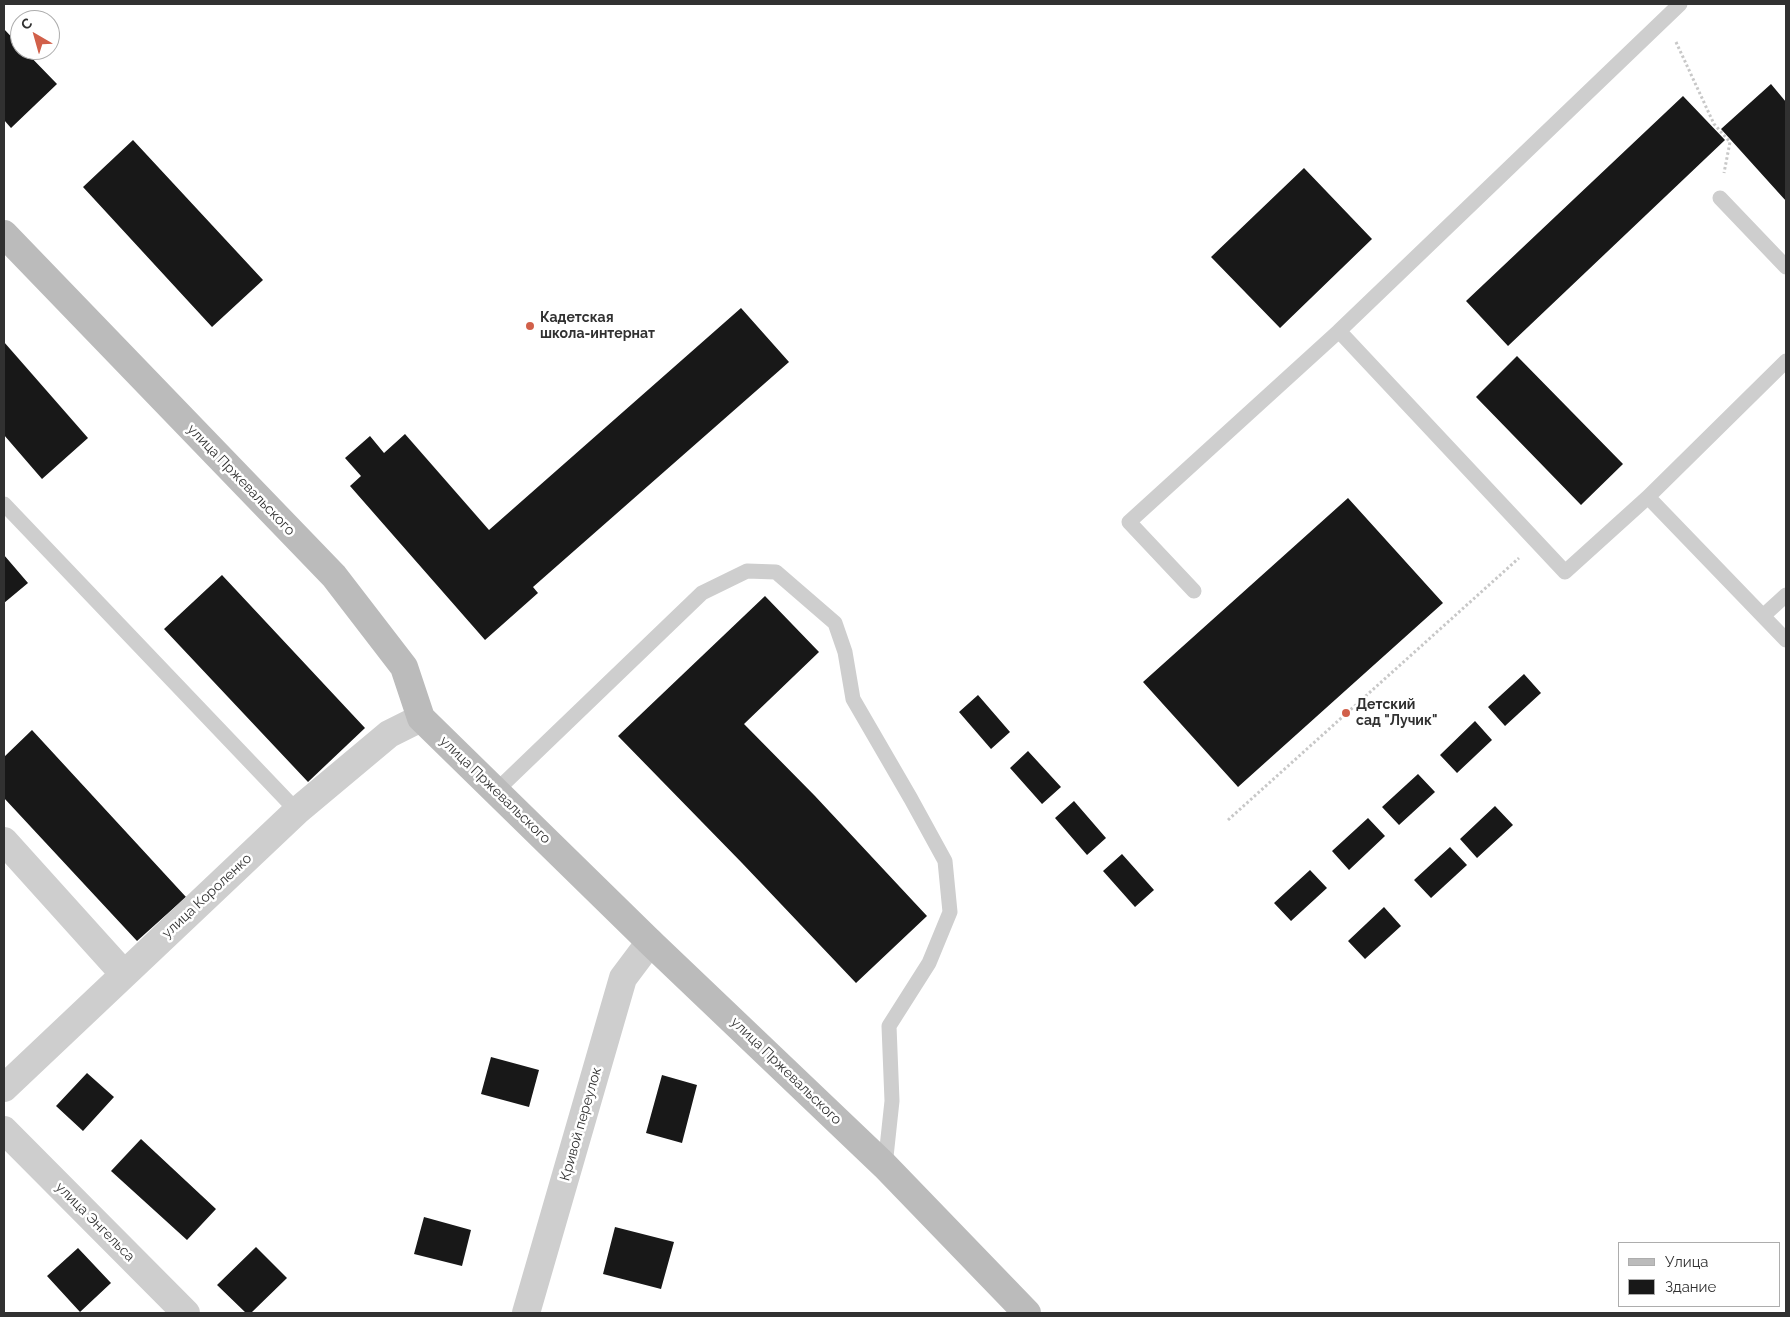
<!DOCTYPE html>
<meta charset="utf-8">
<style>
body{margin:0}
#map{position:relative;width:1790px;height:1317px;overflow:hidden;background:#fff;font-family:Raleway,sans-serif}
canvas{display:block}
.frame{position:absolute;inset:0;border:5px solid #313131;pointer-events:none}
.legend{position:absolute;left:1618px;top:1242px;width:162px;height:65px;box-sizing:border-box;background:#fff;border:1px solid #adadad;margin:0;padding:6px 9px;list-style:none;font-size:15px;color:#313131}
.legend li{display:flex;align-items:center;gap:10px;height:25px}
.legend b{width:25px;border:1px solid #adadad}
.north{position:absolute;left:10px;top:10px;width:50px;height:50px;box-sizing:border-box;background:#fff;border:1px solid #adadad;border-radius:50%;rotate:322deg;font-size:14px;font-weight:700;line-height:20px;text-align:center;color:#313131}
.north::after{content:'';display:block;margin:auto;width:18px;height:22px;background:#d1604a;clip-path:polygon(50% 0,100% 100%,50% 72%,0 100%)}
</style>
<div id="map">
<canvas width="1790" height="1317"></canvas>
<div class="frame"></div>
<ul class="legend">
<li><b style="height:6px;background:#bbb"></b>Улица</li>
<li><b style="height:14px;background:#181818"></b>Здание</li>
</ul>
<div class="north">С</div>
</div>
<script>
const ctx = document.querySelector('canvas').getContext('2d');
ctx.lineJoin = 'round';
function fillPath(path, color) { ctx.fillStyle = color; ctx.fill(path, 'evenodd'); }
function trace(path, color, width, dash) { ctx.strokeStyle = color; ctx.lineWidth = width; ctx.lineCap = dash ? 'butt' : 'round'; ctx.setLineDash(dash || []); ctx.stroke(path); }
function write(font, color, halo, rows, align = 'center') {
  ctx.font = font + ' Raleway,sans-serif'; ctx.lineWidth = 5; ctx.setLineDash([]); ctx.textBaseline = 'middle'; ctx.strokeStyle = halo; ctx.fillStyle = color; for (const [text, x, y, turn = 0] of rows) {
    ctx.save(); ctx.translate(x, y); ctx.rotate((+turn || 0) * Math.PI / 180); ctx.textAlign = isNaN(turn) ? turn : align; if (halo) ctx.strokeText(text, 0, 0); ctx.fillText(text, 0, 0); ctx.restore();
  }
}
const building = new Path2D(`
 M 4,29 L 20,46 L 20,50 L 24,50 L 57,84 L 11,128 L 4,120 Z
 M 1771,84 L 1786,102 L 1786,201 L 1721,129 Z
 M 1683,96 L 1725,140 L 1508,346 L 1466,301 Z
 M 133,140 L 263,280 L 212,327 L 83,187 Z
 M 1304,168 L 1372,239 L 1280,328 L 1211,257 Z
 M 741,308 L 789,362 L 533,587 L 538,593 L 485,640 L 350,486 L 361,476 L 345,458 L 370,436 L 384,453 L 405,434 L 489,530 Z
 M 4,342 L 88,438 L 42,479 L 4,435 Z
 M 1517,356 L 1623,464 L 1581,505 L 1476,397 Z
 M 1348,498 L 1443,603 L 1238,787 L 1143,682 Z
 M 4,555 L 28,583 L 4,603 Z
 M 222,575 L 365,728 L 308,782 L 164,629 Z
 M 765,596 L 819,652 L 744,724 L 815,796 L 927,916 L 856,983 L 742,863 L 618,736 Z
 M 1524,674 L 1541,693 L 1505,726 L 1488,707 Z
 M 978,695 L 1010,732 L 991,749 L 959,712 Z
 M 1475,721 L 1492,740 L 1457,773 L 1440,755 Z
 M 32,730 L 186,897 L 137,941 L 4,798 L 4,757 Z
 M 1028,751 L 1061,787 L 1042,804 L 1010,768 Z
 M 1418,774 L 1435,792 L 1399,825 L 1382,807 Z
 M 1074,801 L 1106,838 L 1087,855 L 1055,818 Z
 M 1495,806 L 1513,825 L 1477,858 L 1460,839 Z
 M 1368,818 L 1385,836 L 1349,870 L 1332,851 Z
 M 1450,847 L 1467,865 L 1431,898 L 1414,880 Z
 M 1122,854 L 1154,890 L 1135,907 L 1103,871 Z
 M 1310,870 L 1327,888 L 1291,921 L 1274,903 Z
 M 1384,907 L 1401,926 L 1365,959 L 1348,941 Z
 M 491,1057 L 539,1070 L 529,1107 L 481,1094 Z
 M 87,1073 L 114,1097 L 83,1131 L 56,1106 Z
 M 662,1075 L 697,1085 L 682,1143 L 646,1133 Z
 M 141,1139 L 216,1209 L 187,1240 L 111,1171 Z
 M 424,1217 L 471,1230 L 462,1266 L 414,1254 Z
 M 615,1227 L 674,1242 L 661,1289 L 603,1274 Z
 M 256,1247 L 287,1278 L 251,1313 L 246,1313 L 217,1285 Z
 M 78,1248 L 111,1283 L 80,1312 L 47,1276 Z`);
const path = new Path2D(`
 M 1676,42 L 1714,124 L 1730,142 L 1724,173
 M 1228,820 L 1519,558`);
const lane = new Path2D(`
 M 1680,4 L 1339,331 L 1565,572 L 1648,497 L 1786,640
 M 1720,198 L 1786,267
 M 1648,497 L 1786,361
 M 4,504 L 297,811
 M 1194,591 L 1129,522 L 1339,331
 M 1763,616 L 1786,595
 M 497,790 L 702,593 L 747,571 L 776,572 L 835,623 L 845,652 L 853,699 L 911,799 L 945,861 L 950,912 L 929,963 L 889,1026 L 892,1101 L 885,1166`);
const street = new Path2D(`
 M 4,841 L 124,974
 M 4,1088 L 297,811 L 389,734 L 421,718
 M 4,1130 L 186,1313
 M 526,1313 L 623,978 L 650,942`);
const secondary = new Path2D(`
 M 4,234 L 334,576 L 404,667 L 421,718 L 650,942 L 885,1166 L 1027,1313`);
const markers = [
 [530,326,5,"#d1604a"],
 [1346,713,5,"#d1604a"]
];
const poiNames = [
 ["Кадетская",540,318],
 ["школа-интернат",540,334],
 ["Детский",1356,705],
 ["сад \"Лучик\"",1356,721]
];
const streetNames = [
 ["улица Пржевальского",241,480,46],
 ["улица Пржевальского",495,790,44],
 ["улица Короленко",207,896,-43],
 ["улица Пржевальского",786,1071,44],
 ["Кривой переулок",581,1124,-74],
 ["улица Энгельса",95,1222,45]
];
fillPath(building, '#181818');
trace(path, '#c8c8c8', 3, [2.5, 2.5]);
trace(lane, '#cecece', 15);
trace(street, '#cecece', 28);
trace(secondary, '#bbb', 28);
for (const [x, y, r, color] of markers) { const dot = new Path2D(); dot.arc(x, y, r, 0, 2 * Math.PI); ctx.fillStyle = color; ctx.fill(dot); trace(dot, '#fff', 2); }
write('bold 14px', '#313131', '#fff', poiNames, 'left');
write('14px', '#313131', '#fff', streetNames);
</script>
